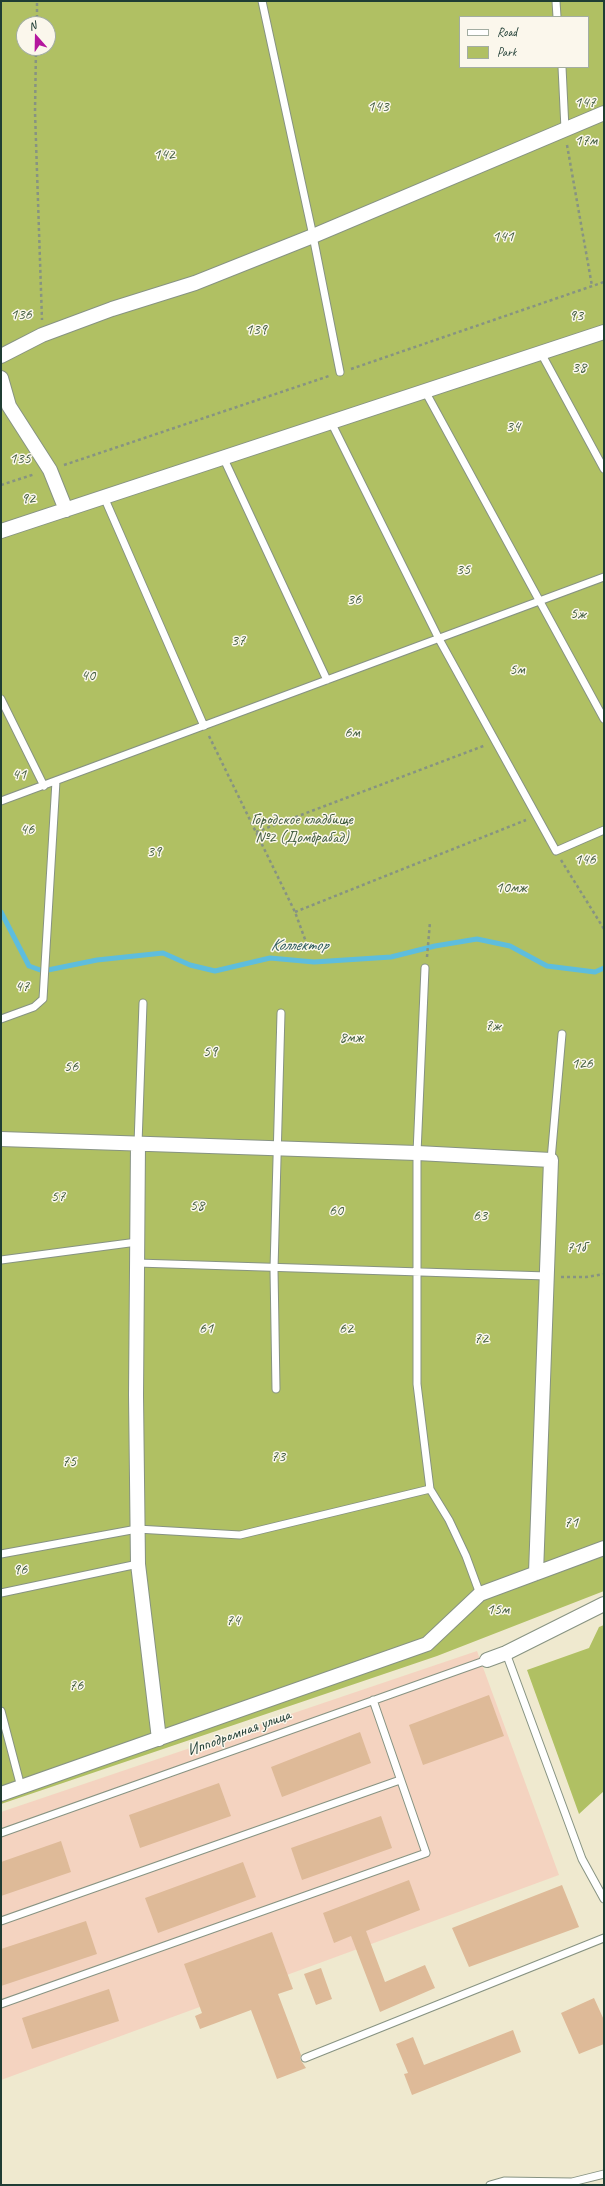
<!DOCTYPE html>
<meta charset="utf-8">
<style>
body{margin:0}
#map{position:relative;width:605px;height:2186px;overflow:hidden;background:#efe9cf;font-family:Caveat,sans-serif}
canvas{display:block}
.frame{position:absolute;inset:0;border:2px solid #1f3d34;pointer-events:none}
.legend{position:absolute;left:459px;top:16px;width:130px;height:52px;box-sizing:border-box;background:#fbf7ec;border:1px solid #a3ada2;margin:0;padding:5px 7px;list-style:none;font-size:12px;color:#1f3d34}
.legend li{display:flex;align-items:center;gap:8px;height:20px}
.legend b{width:20px;border:1px solid #a3ada2}
.north{position:absolute;left:16px;top:16px;width:40px;height:40px;box-sizing:border-box;background:#fbf7ec;border:1px solid #a3ada2;border-radius:50%;rotate:340deg;font-size:11px;font-weight:700;line-height:16px;text-align:center;color:#1f3d34}
.north::after{content:'';display:block;margin:auto;width:14px;height:18px;background:#b5179e;clip-path:polygon(50% 0,100% 100%,50% 72%,0 100%)}
</style>
<div id="map">
<canvas width="605" height="2186"></canvas>
<div class="frame"></div>
<ul class="legend">
<li><b style="height:5px;background:#fff"></b>Road</li>
<li><b style="height:11px;background:#b0c063"></b>Park</li>
</ul>
<div class="north">N</div>
</div>
<script>
const ctx = document.querySelector('canvas').getContext('2d');
ctx.lineJoin = 'round';
function fillPath(path, color) { ctx.fillStyle = color; ctx.fill(path, 'evenodd'); }
function trace(path, color, width, dash) { ctx.strokeStyle = color; ctx.lineWidth = width; ctx.lineCap = dash ? 'butt' : 'round'; ctx.setLineDash(dash || []); ctx.stroke(path); }
function write(font, color, halo, rows, align = 'center') {
  ctx.font = font + ' Caveat,sans-serif'; ctx.lineWidth = 3; ctx.setLineDash([]); ctx.textBaseline = 'middle'; ctx.strokeStyle = halo; ctx.fillStyle = color; for (const [text, x, y, turn = 0] of rows) {
    ctx.save(); ctx.translate(x, y); ctx.rotate((+turn || 0) * Math.PI / 180); ctx.textAlign = isNaN(turn) ? turn : align; if (halo) ctx.strokeText(text, 0, 0); ctx.fillText(text, 0, 0); ctx.restore();
  }
}
const built = new Path2D(`
 M 477,1651 L 559,1875 L 1,2080 L 1,1812 Z`);
const green = new Path2D(`
 M 1,1 L 604,1 L 604,1591 L 437,1656 L 1,1804 ZM 460,17 L 588,17 L 588,67 L 460,67 ZM 24,24 L 48,24 L 48,48 L 24,48 Z
 M 604,1625 L 604,1791 L 579,1814 L 527,1670 L 589,1648 L 599,1627 Z`);
const stream = new Path2D(`
 M 1,912 L 29,966 L 43,971 L 97,960 L 163,953 L 190,965 L 215,971 L 270,958 L 314,962 L 391,957 L 435,946 L 477,939 L 510,946 L 547,966 L 595,972 L 604,968`);
const building = new Path2D(`
 M 489,1695 L 504,1736 L 423,1765 L 409,1725 Z
 M 360,1732 L 371,1763 L 282,1797 L 271,1767 Z
 M 219,1783 L 231,1816 L 140,1848 L 129,1815 Z
 M 381,1816 L 392,1848 L 302,1880 L 291,1848 Z
 M 61,1841 L 71,1872 L 1,1896 L 1,1862 Z
 M 243,1862 L 256,1897 L 158,1933 L 145,1898 Z
 M 409,1880 L 420,1910 L 366,1931 L 385,1982 L 425,1965 L 435,1988 L 380,2012 L 351,1936 L 334,1943 L 323,1913 Z
 M 562,1885 L 579,1927 L 469,1967 L 452,1928 Z
 M 86,1921 L 97,1954 L 1,1986 L 1,1949 Z
 M 272,1932 L 293,1989 L 278,1994 L 301,2055 L 300,2059 L 306,2068 L 277,2079 L 251,2010 L 200,2029 L 195,2016 L 202,2013 L 184,1964 Z
 M 321,1968 L 332,1999 L 316,2005 L 304,1974 Z
 M 109,1989 L 119,2021 L 32,2049 L 22,2018 Z
 M 594,1998 L 604,2020 L 604,2044 L 579,2054 L 561,2013 Z
 M 513,2030 L 521,2052 L 412,2095 L 404,2074 L 408,2073 L 396,2044 L 413,2037 L 424,2065 Z`);
const path = new Path2D(`
 M 37,24 L 37,1
 M 36,48 L 35,112 L 42,320
 M 567,145 L 592,286
 M 351,369 L 604,282
 M 64,465 L 329,376
 M 1,485 L 35,474
 M 209,736 L 295,912 L 306,942
 M 256,832 L 486,745
 M 561,860 L 604,929
 M 295,912 L 526,820
 M 427,957 L 430,922
 M 561,1277 L 586,1277 L 604,1274`);
const service = new Path2D(`
 M 262,1 L 313,236 L 340,372
 M 556,1 L 557,17
 M 562,67 L 565,129
 M 541,353 L 604,469
 M 425,391 L 604,719
 M 331,422 L 439,639 L 556,851 L 604,830
 M 223,457 L 327,680
 M 104,497 L 204,726
 M 1,699 L 44,786
 M 1,801 L 604,577
 M 425,968 L 417,1153 L 417,1384 L 430,1489 L 449,1520 L 466,1556 L 480,1594
 M 1,1019 L 34,1007 L 43,999 L 56,781
 M 138,1144 L 143,1003
 M 551,1160 L 562,1034
 M 1,1260 L 137,1242
 M 137,1263 L 547,1276
 M 276,1389 L 274,1269 L 281,1013
 M 1,1554 L 137,1529 L 240,1535 L 430,1489
 M 1,1593 L 138,1564
 M 506,1653 L 582,1859 L 604,1899
 M 1,1711 L 21,1787
 M 1,1833 L 487,1660
 M 1,1921 L 400,1780
 M 1,2004 L 426,1853 L 373,1700
 M 305,2058 L 604,1938
 M 490,2185 L 504,2181 L 572,2182 L 604,2174`);
const minor = new Path2D(`
 M 1,356 L 42,335 L 112,309 L 195,283 L 313,236 L 604,113
 M 1,378 L 9,406 L 50,470 L 66,510
 M 1,531 L 604,332
 M 1,1139 L 417,1153 L 551,1160 L 536,1573
 M 138,1144 L 136,1395 L 138,1564 L 159,1739
 M 487,1660 L 506,1653 L 604,1604
 M 1,1794 L 427,1644 L 480,1594 L 604,1548`);
const parkNames = [
 ["147",585,103],
 ["143",378,107],
 ["17м",586,141],
 ["142",164,155],
 ["141",503,237],
 ["136",21,315],
 ["93",576,316],
 ["139",256,330],
 ["38",579,368],
 ["34",513,427],
 ["135",20,459],
 ["92",28,499],
 ["35",463,570],
 ["36",354,600],
 ["5ж",578,614],
 ["37",238,641],
 ["5м",517,670],
 ["40",88,676],
 ["6м",352,733],
 ["41",19,775],
 ["Городское кладбище",302,820],
 ["№2 (Домбрабад)",302,838],
 ["46",27,830],
 ["39",154,852],
 ["146",585,860],
 ["10мж",511,888],
 ["47",22,987],
 ["7ж",493,1026],
 ["8мж",351,1038],
 ["59",210,1052],
 ["126",582,1064],
 ["56",71,1067],
 ["57",58,1197],
 ["58",197,1206],
 ["60",336,1211],
 ["63",480,1216],
 ["71б",576,1248],
 ["61",206,1329],
 ["62",346,1329],
 ["72",481,1339],
 ["73",278,1457],
 ["75",69,1462],
 ["71",571,1523],
 ["96",20,1570],
 ["15м",498,1610],
 ["74",233,1621],
 ["76",76,1686]
];
const streetNames = [
 ["Ипподромная улица",239,1733,-20]
];
const waterNames = [
 ["Коллектор",299,946]
];
fillPath(built, '#f4d3c0');
fillPath(green, '#b0c063');
trace(stream, '#5ebddd', 5);
fillPath(building, '#deba98');
trace(service, '#879382', 9);
trace(minor, '#879382', 16);
trace(path, '#879382', 2.5, [3, 3]);
trace(service, '#fff', 7);
trace(minor, '#fff', 14);
write('16px', '#435e40', '#fbf7ec', parkNames);
write('16px', '#1f3d34', '#fbf7ec', streetNames);
write('italic 17px', '#2f5d5e', '#fbf7ec', waterNames);
</script>
